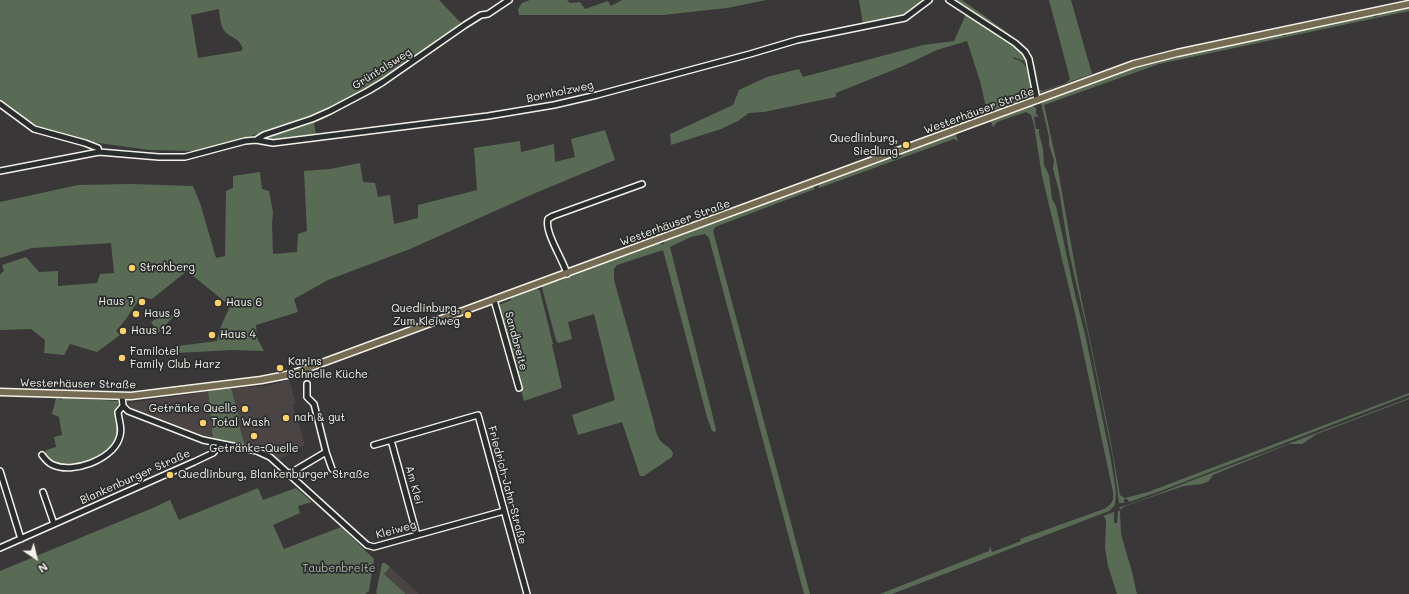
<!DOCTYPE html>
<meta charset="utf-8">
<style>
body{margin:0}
#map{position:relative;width:1409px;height:594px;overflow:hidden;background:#393738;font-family:Mali,sans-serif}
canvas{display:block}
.north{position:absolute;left:16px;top:538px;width:40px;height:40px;-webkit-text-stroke:3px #2a2d2e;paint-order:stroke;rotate:145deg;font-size:11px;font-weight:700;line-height:16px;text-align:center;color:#f4f1e8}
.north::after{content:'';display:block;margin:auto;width:14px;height:18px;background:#f4f1e8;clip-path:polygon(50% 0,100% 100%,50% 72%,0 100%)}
</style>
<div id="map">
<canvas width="1409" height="594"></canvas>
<div class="north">N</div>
</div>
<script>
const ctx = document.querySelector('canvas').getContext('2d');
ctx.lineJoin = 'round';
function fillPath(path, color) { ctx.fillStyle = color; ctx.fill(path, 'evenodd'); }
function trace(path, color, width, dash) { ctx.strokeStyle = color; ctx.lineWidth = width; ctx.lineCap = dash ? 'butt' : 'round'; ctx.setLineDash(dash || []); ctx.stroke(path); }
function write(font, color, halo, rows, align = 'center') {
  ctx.font = font + ' Mali,sans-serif'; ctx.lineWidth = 3.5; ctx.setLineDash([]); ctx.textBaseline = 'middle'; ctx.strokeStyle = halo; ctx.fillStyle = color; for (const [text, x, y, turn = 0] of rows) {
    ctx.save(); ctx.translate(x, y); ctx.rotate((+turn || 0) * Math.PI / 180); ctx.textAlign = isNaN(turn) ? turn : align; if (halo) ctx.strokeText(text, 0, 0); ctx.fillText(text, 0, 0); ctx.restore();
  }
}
const built = new Path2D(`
 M 289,380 L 296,404 L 293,405 L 305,445 L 279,460 L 258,448 L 245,446 L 231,388 L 267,386 Z
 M 208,391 L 213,440 L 167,421 L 133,409 L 128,403 L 186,395 Z
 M 390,567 L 419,594 L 406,594 L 384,574 Z`);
const green = new Path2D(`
 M 0,0 L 439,0 L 463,25 L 383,80 L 327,110 L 307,118 L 265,132 L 195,151 L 150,150 L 91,142 L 41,129 L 30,125 L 0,100 ZM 219,9 C 220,18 220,30 229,35 C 238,41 237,38 243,48 L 241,51 L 198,58 L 191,15 Z
 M 530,0 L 567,0 L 570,3 L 580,2 L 585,9 L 608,1 L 611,6 L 622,0 L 766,0 L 727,8 L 663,15 L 519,15 L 518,9 L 522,3 Z
 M 859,0 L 926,0 L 902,17 L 863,24 Z
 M 953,0 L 962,0 L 1004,30 L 1023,45 L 1032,57 L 1036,71 L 1039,89 L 1042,91 L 1066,83 L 1070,79 L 1049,0 L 1071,0 L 1092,74 L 1039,93 L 1038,91 L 1034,72 L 1021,45 L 1003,31 Z
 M 1409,6 L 1409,11 L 1159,64 L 1044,105 L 1057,164 L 1076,272 L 1110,438 L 1120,495 L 1125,498 L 1148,492 L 1409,393 L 1409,395 L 1158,492 L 1129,502 L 1127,499 L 1124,499 L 1124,503 L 1119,503 L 1113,458 L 1088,334 L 1069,252 L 1059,191 L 1053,169 L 1054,160 L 1049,145 L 1049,137 L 1041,103 L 1042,101 L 1094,81 L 1159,59 L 1281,33 L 1282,36 L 1286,36 L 1285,32 L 1345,20 L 1346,21 L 1348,21 L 1348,19 L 1373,14 L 1374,17 L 1378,16 L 1378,13 Z
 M 966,14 L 1015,45 L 1023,52 L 1028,67 L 1024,61 L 1013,57 L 1014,59 C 1030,60 1031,84 1034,96 L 987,112 L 980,81 L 967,41 L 937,50 L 903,66 L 836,93 L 836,97 L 764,112 L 749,113 L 738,121 L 721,129 L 671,145 L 670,134 L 733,105 L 739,90 L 767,77 L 799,69 L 803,77 L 923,45 L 954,41 Z
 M 1031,105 L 1036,108 L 1036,114 L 1039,116 L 1034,117 L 1036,129 L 1039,129 L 1039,134 L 1043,148 L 1044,165 L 1049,175 L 1052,199 L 1056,206 L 1076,299 L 1085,334 L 1111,460 L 1116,493 L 1115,505 L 1109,511 L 892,594 L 880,594 L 989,551 L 990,546 L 992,552 L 1021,541 L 1020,539 L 1104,509 C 1112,504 1114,501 1113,492 L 1075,313 L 1042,176 L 1034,125 L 1031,115 L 1026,112 L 997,122 L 993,127 L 990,120 Z
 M 328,114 L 328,117 L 314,123 L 316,135 L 273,141 L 270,138 L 265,137 Z
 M 605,130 L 615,160 L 533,194 L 410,249 L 328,280 L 294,299 L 298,312 L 256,325 L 257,338 L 264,351 L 232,350 L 177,353 L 178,346 L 217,341 C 219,328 225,318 230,306 L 187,271 L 152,299 L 141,297 L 126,319 L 116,331 L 120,335 L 97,352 L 70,344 L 64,355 L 44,353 L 45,340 L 31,329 L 0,330 L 0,274 L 4,271 L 2,265 L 26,257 L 39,272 L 58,271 L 58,286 L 97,283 L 100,274 L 114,273 L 111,243 L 32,248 L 0,258 L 0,202 L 78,185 L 131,184 L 193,186 L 200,203 L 216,258 L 225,256 L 226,191 L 233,188 L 233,176 L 260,172 L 262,189 L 269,191 L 273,212 L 272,223 L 273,254 L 297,252 L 298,234 L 307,231 L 304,171 L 330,169 L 360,163 L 363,182 L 375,183 L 378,197 L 390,195 L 394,224 L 418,218 L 418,205 L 477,190 L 474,148 L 520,141 L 521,152 L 554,144 L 555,162 L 575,157 L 571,139 Z
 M 953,134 L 956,134 L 958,141 L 954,139 L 819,188 L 818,184 L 894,155 L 894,157 L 898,155 L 899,157 L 902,156 L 901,154 L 904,153 L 904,152 Z
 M 813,186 L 815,189 L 715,227 L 713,231 L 810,594 L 804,594 L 709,238 L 705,234 L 691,237 L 670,247 L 716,429 L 715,432 L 712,431 L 707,417 L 663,250 L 617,265 L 614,269 L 614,280 L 654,423 C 655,428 656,434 659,439 C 663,445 671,447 673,453 L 672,457 L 644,476 L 640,476 L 622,422 L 578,435 L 572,415 L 615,400 L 594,314 L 568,322 L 572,339 L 558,343 L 556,340 L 542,288 L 542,286 L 558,280 L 559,281 L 562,280 L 563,278 L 660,242 L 661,244 L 664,244 L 664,240 Z
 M 537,288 L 540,291 L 553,344 L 552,345 L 562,388 L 524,401 L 499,305 L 511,300 L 511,298 Z
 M 169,311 L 173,317 L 158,333 L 151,322 Z
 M 231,388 L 240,420 L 238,420 L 245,446 L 213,440 L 208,391 Z
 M 56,398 L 60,399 L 60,400 L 61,400 L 62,398 L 118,401 L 118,405 L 117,406 C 117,408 116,410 116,412 C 115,422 122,430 117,439 C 106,460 61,477 44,456 L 46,450 L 56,447 L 54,437 L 62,435 L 59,417 L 52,414 Z
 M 1409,398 L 1409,399 L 1317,434 L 1302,444 L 1289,444 L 1232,467 L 1213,475 L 1209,481 L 1202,484 L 1184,486 L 1125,506 L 1121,509 L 1118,508 L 1155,495 L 1193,480 Z
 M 258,488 L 263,500 L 296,488 L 312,502 L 298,506 L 300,513 L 273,525 L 284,549 L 341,527 L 374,559 L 369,591 L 365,594 L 0,594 L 0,571 L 155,507 L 170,500 L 179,520 Z
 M 1118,511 L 1120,511 L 1121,534 L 1132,572 L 1137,594 L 1117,594 L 1108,566 L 1105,548 L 1106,521 L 1105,518 L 1103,516 L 1114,512 L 1114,523 L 1117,523 Z
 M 382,563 L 385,563 L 390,567 L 384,574 L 406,594 L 377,594 L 376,593 Z`);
const minor = new Path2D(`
 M 949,0 L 1015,43 L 1025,52 L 1029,59 L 1037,100
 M 0,104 L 34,129 L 85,143 L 98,148 L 99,152
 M 256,140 L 264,135 L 312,119 L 330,111 L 368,91 L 383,82 L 465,25 L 481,15 L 488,14 L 509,0
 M 0,171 L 99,152 L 159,157 L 185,157 L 245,141 L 256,140 L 273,143 L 488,116 L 554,105 L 597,95 L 750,54 L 797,40 L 905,18 L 929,0
 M 567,274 C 564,261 544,232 548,219 L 553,216 L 642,184
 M 494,300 L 519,388
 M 122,396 L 123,406 L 128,411 L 203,440 L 257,451 L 270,457 L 367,545 L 374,547 L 504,511
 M 391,440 L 417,535
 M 374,445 L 478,415 L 527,594
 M 326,452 L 332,469
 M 42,455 C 45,459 48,463 53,465 C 73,474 111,460 119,439 C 123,429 119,422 118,412 L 123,406
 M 0,471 L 21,539
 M 289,474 L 326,452 L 314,404 L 307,397 L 307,384
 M 43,492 L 54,524
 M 0,548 L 194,462 L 213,453 L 220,444`);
const major = new Path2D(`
 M 0,392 L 131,396 L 261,380 L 292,374 L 1134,64 L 1177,53 L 1409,4`);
const markers = [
 [906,145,4,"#ffd166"],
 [132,268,4,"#ffd166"],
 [142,302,4,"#ffd166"],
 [218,303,4,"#ffd166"],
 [136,314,4,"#ffd166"],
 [468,315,4,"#ffd166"],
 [123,331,4,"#ffd166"],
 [212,335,4,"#ffd166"],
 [122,358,4,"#ffd166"],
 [280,368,4,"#ffd166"],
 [245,409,4,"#ffd166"],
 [286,418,4,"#ffd166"],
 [203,423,4,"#ffd166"],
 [254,436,4,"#ffd166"],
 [170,475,4,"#ffd166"]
];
const streetNames = [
 ["Grüntalsweg",382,69,-32],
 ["Bornholzweg",560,92,-12],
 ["Westerhäuser Straße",979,111,-20],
 ["Westerhäuser Straße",675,223,-20],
 ["Sandbreite",516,341,75],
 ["Westerhäuser Straße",78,384,1],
 ["Blankenburger Straße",135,477,-24],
 ["Am Klei",414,485,75],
 ["Friedrich-Jahn-Straße",507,485,75],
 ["Kleiweg",396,530,-15]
];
const poiNames = [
 ["Quedlinburg,",898,139,"right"],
 ["Siedlung",898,152,"right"],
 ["Strohberg",140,268],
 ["Haus 7",134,302,"right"],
 ["Haus 6",226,303],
 ["Quedlinburg,",460,309,"right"],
 ["Zum Kleiweg",460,322,"right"],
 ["Haus 9",144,314],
 ["Haus 12",131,331],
 ["Haus 4",220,335],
 ["Familotel",130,352],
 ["Family Club Harz",130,365],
 ["Karins",288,362],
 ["Schnelle Küche",288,375],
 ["Getränke Quelle",237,409,"right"],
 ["nah & gut",294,418],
 ["Total Wash",211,423],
 ["Getränke-Quelle",254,449,"center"],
 ["Quedlinburg, Blankenburger Straße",178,475]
];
const parkNames = [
 ["Taubenbreite",339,569]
];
fillPath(built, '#4b4444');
fillPath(green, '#5a6b55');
trace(minor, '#f4f1e8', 8);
trace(major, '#f4f1e8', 9);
trace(minor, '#2a2d2e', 5);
trace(major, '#746b52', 6);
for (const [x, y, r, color] of markers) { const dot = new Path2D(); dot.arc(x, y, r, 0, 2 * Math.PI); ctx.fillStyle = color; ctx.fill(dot); trace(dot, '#2a2d2e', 1.5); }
write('11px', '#f4f1e8', '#2a2d2e', streetNames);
write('11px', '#f4f1e8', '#2a2d2e', poiNames, 'left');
write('11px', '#afb5a6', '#2a2d2e', parkNames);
</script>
